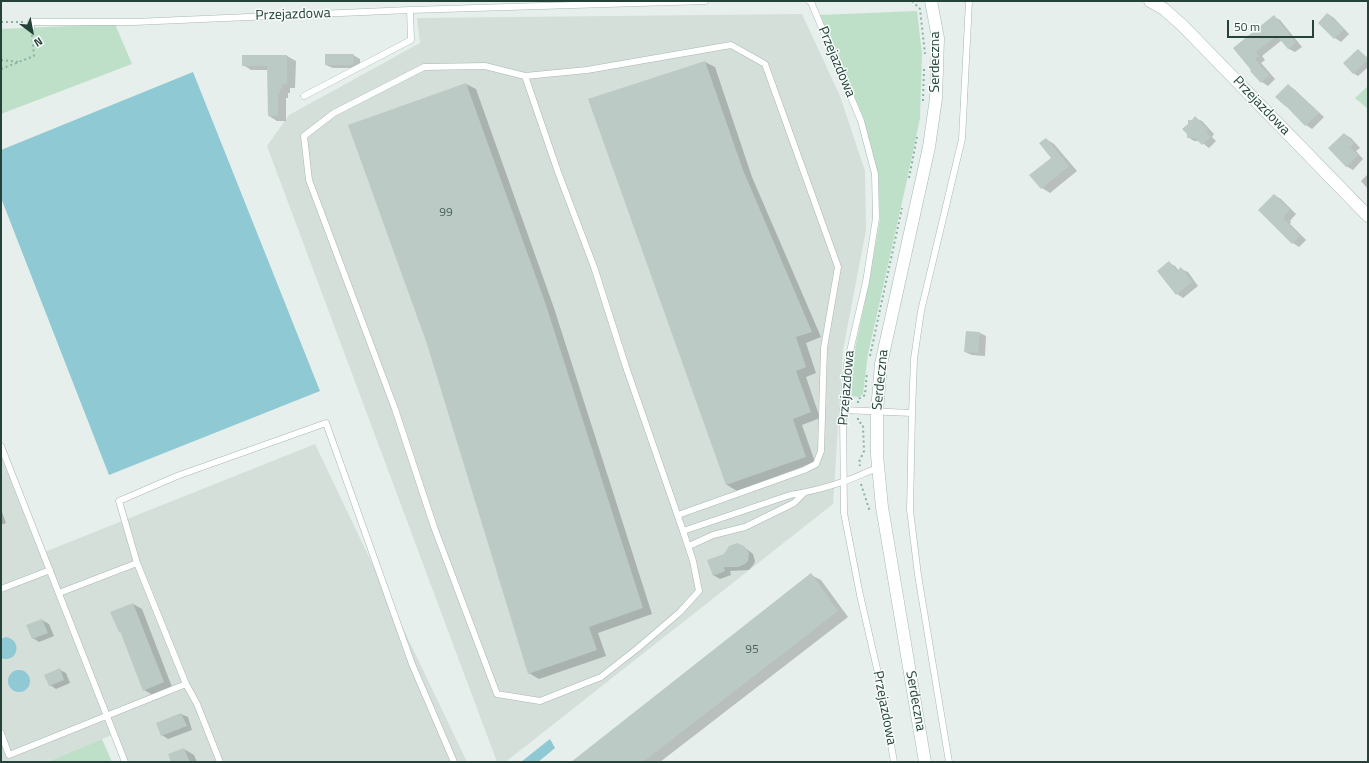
<!DOCTYPE html>
<style>
body{margin:0}
#map{position:relative;width:1369px;height:763px;overflow:hidden;background:#e6efeb;font-family:"Titillium Web",sans-serif}
canvas{display:block}
.frame{position:absolute;inset:0;border:2px solid #24423a;pointer-events:none}
.north{position:absolute;left:12px;top:12px;width:40px;height:40px;-webkit-text-stroke:3px #f7fbf9;paint-order:stroke;rotate:148deg;font-size:11px;font-weight:700;line-height:16px;text-align:center;color:#24423a}
.north::after{content:'';display:block;margin:auto;width:14px;height:18px;background:#24423a;clip-path:polygon(50% 0,100% 100%,50% 72%,0 100%)}
.scale{position:absolute;left:1227px;top:20px;width:87px;height:18px;box-sizing:border-box;border:2px solid #24423a;border-top:0;padding-left:5px;font-size:12px;line-height:14px;white-space:nowrap;color:#24423a;-webkit-text-stroke:3px #f7fbf9;paint-order:stroke}
</style>
<div id="map">
<canvas width="1369" height="763"></canvas>
<div class="frame"></div>
<div class="north">N</div>
<div class="scale">50 m</div>
</div>
<script>
const ctx = document.querySelector('canvas').getContext('2d');
ctx.lineJoin = 'round';
function fillPath(path, color) { ctx.fillStyle = color; ctx.fill(path, 'evenodd'); }
function trace(path, color, width, dash) { ctx.strokeStyle = color; ctx.lineWidth = width; ctx.lineCap = dash ? 'butt' : 'round'; ctx.setLineDash(dash || []); ctx.stroke(path); }
function write(font, color, halo, rows, align = 'center') {
  ctx.font = font + ' "Titillium Web",sans-serif'; ctx.lineWidth = 3; ctx.setLineDash([]); ctx.textBaseline = 'middle'; ctx.strokeStyle = halo; ctx.fillStyle = color; for (const [text, x, y, turn = 0] of rows) {
    ctx.save(); ctx.translate(x, y); ctx.rotate((+turn || 0) * Math.PI / 180); ctx.textAlign = isNaN(turn) ? turn : align; if (halo) ctx.strokeText(text, 0, 0); ctx.fillText(text, 0, 0); ctx.restore();
  }
}
const built = new Path2D(`
 M 802,14 L 840,96 L 865,171 L 866,230 L 843,350 L 833,504 L 508,760 L 505,762 L 497,762 L 267,146 L 289,115 L 420,43 L 417,18 Z
 M 315,444 L 467,762 L 125,762 L 114,734 L 47,762 L 1,762 L 1,446 L 42,553 Z`);
const green = new Path2D(`
 M 917,11 L 922,54 L 920,118 L 907,180 L 868,354 L 863,394 L 859,397 L 849,396 L 852,363 L 869,282 L 880,219 L 878,175 L 864,120 L 819,15 Z
 M 115,24 L 132,64 L 1,114 L 1,29 Z
 M 1368,86 L 1368,109 L 1355,98 Z
 M 102,739 L 112,762 L 47,762 Z`);
const water = new Path2D(`
 M 193,72 L 320,391 L 109,475 L 1,198 L 1,150 Z
 M 6,637 C 23,640 18,664 1,658 L 1,639 Z
 M8 681a11 11 0 1 1 22 0a11 11 0 1 1-22 0Z
 M 550,739 L 555,748 L 538,762 L 521,762 Z`);
const shadow = new Path2D(`
 M 1328,14 L 1334,18 L 1349,34 L 1341,42 L 1335,38 Z
 M 1274,17 L 1280,20 L 1302,47 L 1295,52 L 1289,49 L 1282,40 L 1262,56 L 1265,60 L 1261,63 L 1275,79 L 1268,86 L 1262,82 L 1234,49 Z
 M 1358,50 L 1368,58 L 1368,67 L 1358,76 L 1353,73 Z
 M 353,55 L 360,59 L 360,68 L 333,68 L 326,65 Z
 M 243,56 L 287,56 L 296,61 L 295,88 L 290,88 L 290,93 L 288,93 L 288,98 L 286,98 L 286,121 L 277,121 L 269,116 L 268,70 L 251,70 L 243,65 Z
 M 705,62 L 715,67 L 752,177 L 821,337 L 806,343 L 816,373 L 806,377 L 820,418 L 802,425 L 815,462 L 737,491 L 727,485 Z
 M 466,84 L 476,89 L 554,308 L 652,614 L 598,633 L 606,656 L 539,679 L 529,673 Z
 M 1288,85 L 1294,89 L 1324,117 L 1312,129 L 1306,125 L 1290,108 L 1285,106 Z
 M 1195,118 L 1202,121 L 1214,134 L 1212,137 L 1216,141 L 1209,148 L 1200,141 L 1194,141 L 1188,137 Z
 M 1344,134 L 1351,138 L 1360,148 L 1356,151 L 1363,159 L 1353,170 L 1346,166 Z
 M 1046,139 L 1054,144 L 1077,171 L 1050,193 L 1042,188 L 1052,158 Z
 M 1368,174 L 1368,189 L 1361,181 Z
 M 1274,195 L 1281,199 L 1296,214 L 1290,221 L 1291,222 L 1290,224 L 1306,240 L 1299,247 L 1293,243 Z
 M 1169,263 L 1175,266 L 1179,271 L 1181,269 L 1188,272 L 1198,286 L 1183,298 L 1177,294 Z
 M 980,333 L 986,336 L 985,356 L 972,355 L 965,352 Z
 M 1,509 L 6,523 L 1,525 Z
 M 744,547 L 753,554 L 755,561 L 754,564 L 749,570 L 730,571 L 731,575 L 720,579 L 713,575 L 725,554 Z
 M 811,575 L 821,580 L 848,617 L 660,762 L 572,762 Z
 M 133,604 L 142,609 L 172,687 L 153,695 L 144,690 L 122,633 L 119,631 Z
 M 42,620 L 49,624 L 54,636 L 39,642 L 33,638 Z
 M 60,670 L 66,673 L 70,683 L 56,689 L 50,685 Z
 M 181,714 L 188,717 L 192,730 L 168,739 L 162,735 L 157,723 Z
 M 184,749 L 194,755 L 197,762 L 172,762 Z`);
const building = new Path2D(`
 M 1327,13 L 1344,29 L 1334,39 L 1318,23 Z
 M 1274,15 L 1296,43 L 1288,49 L 1277,36 L 1256,52 L 1259,56 L 1255,59 L 1269,75 L 1261,83 L 1250,71 L 1251,70 L 1233,48 Z
 M 1358,49 L 1368,59 L 1368,60 L 1353,74 L 1343,63 Z
 M 325,54 L 354,54 L 353,65 L 325,65 Z
 M 242,55 L 287,55 L 287,84 L 282,84 L 282,89 L 280,89 L 280,93 L 278,93 L 278,116 L 268,116 L 267,66 L 242,66 Z
 M 705,61 L 743,170 L 812,332 L 796,337 L 806,367 L 796,371 L 811,412 L 793,419 L 806,457 L 726,485 L 588,99 Z
 M 466,83 L 545,302 L 643,608 L 589,627 L 597,650 L 528,674 L 427,344 L 348,125 Z
 M 1288,84 L 1319,113 L 1305,126 L 1286,106 L 1285,106 L 1275,97 Z
 M 1195,116 L 1208,130 L 1206,132 L 1211,137 L 1202,145 L 1195,138 L 1187,138 L 1187,134 L 1182,129 L 1188,124 L 1188,120 L 1192,120 Z
 M 1344,133 L 1354,143 L 1350,147 L 1358,155 L 1346,167 L 1328,148 Z
 M 1046,138 L 1069,166 L 1041,189 L 1029,175 L 1051,158 L 1039,143 Z
 M 1274,194 L 1290,210 L 1284,216 L 1285,218 L 1284,219 L 1300,236 L 1292,244 L 1258,210 Z
 M 1169,261 L 1177,271 L 1181,267 L 1192,282 L 1176,295 L 1157,271 Z
 M 966,331 L 980,332 L 978,353 L 964,352 Z
 M 737,543 L 744,546 L 749,553 L 748,561 L 745,564 L 738,567 L 724,567 L 725,571 L 713,576 L 707,560 L 724,554 L 729,546 Z
 M 811,573 L 838,611 L 643,762 L 571,762 Z
 M 133,603 L 164,682 L 143,691 L 120,631 L 119,632 L 110,612 Z
 M 42,619 L 48,633 L 32,639 L 26,625 Z
 M 60,668 L 64,680 L 49,686 L 44,675 Z
 M 181,713 L 187,726 L 161,736 L 156,723 Z
 M 184,748 L 190,762 L 171,762 L 168,754 Z`);
const path = new Path2D(`
 M 912,1 L 920,9 L 925,54
 M 1,22 L 24,22
 M 1,60 L 19,62
 M 1,69 L 34,56 L 32,35
 M 923,101 L 924,68
 M 909,178 L 917,137
 M 870,356 L 902,208
 M 858,403 L 858,399 L 865,395 L 867,372
 M 858,418 L 858,421 L 863,425 L 864,451 L 859,462 L 860,466
 M 861,484 L 870,512`);
const lane = new Path2D(`
 M 809,1 L 811,2 L 861,121 L 875,174 L 876,218 L 866,282 L 847,364 L 843,410 L 844,513 L 860,595 L 881,686 L 894,762
 M 31,28 L 31,22 L 134,22 L 410,10 L 705,1
 M 525,76 L 587,70 L 731,45 L 765,64 L 838,267 L 824,348 L 821,451 L 816,464 L 804,470 L 678,515
 M 304,96 L 411,40 L 410,10
 M 843,410 L 912,413
 M 1,446 L 125,762
 M 683,531 L 693,561 L 699,591 L 680,612 L 638,648 L 601,677 L 540,701 L 497,694 L 434,527 L 395,409 L 309,180 L 304,136 L 334,113 L 424,67 L 485,66 L 525,76 L 558,172 L 594,267 L 626,367 L 683,531 L 790,495 C 808,492 825,488 842,482 C 855,478 866,472 878,468
 M 689,546 L 713,535 L 745,527 L 794,503 L 804,493
 M 137,563 L 119,501 L 177,476 L 326,423 L 412,664 L 454,762
 M 1,589 L 50,570
 M 186,684 L 197,704 L 220,762
 M 1,733 L 9,755 L 186,684 L 137,563 L 59,593
 M 949,762 L 918,575 L 910,510 L 912,413 L 914,359 L 921,311 L 962,139 L 969,1`);
const street = new Path2D(`
 M 1150,1 L 1164,9 L 1183,26 L 1368,216`);
const secondary = new Path2D(`
 M 925,762 L 882,507 L 877,455 L 877,411 L 881,364 L 929,147 L 936,98 L 938,38 L 931,1`);
const numberNames = [
 ["99",446,213],
 ["95",752,650]
];
const streetNames = [
 ["Przejazdowa",293,15,-2],
 ["Przejazdowa",836,62,67],
 ["Serdeczna",936,62,-90],
 ["Przejazdowa",1261,106,46],
 ["Serdeczna",881,380,-84],
 ["Przejazdowa",847,388,-85],
 ["Serdeczna",915,701,80],
 ["Przejazdowa",884,708,79]
];
fillPath(built, '#d4dfda');
fillPath(green, '#bfe0c8');
fillPath(water, '#8ec9d4');
fillPath(shadow, '#0003');
fillPath(building, '#bbcac4');
trace(lane, '#a8b8b2', 7);
trace(street, '#a8b8b2', 13);
trace(secondary, '#a4bbb3', 13);
trace(path, '#86b3a5', 2, [2, 3]);
trace(lane, '#fff', 6);
trace(street, '#fff', 12);
trace(secondary, '#fff', 12);
write('12px', '#4a645c', null, numberNames);
write('14px', '#24423a', '#f7fbf9', streetNames);
</script>
